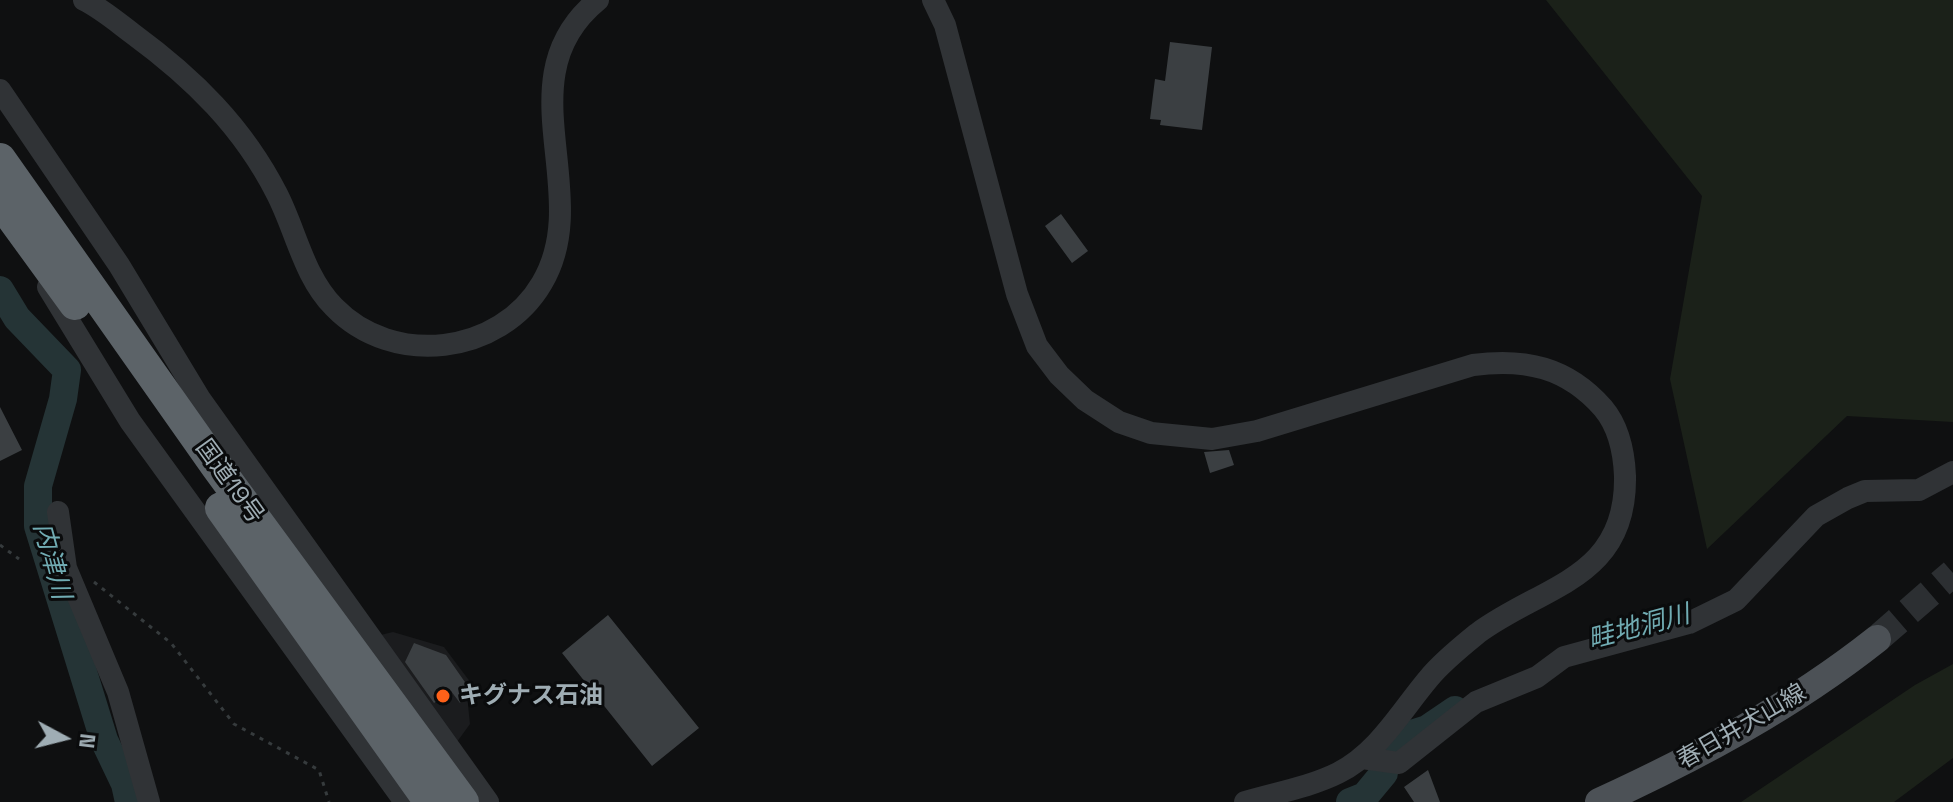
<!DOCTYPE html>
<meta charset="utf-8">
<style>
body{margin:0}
#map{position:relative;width:1953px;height:802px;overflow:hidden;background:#0f1011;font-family:"Space Grotesk",sans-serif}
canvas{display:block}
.north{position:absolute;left:24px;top:698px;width:80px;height:80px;-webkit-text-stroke:6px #0a0b0c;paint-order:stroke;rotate:97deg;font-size:22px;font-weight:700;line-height:32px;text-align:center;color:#9fadb4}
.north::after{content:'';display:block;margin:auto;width:28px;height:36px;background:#9fadb4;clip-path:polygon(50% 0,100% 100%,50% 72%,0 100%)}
</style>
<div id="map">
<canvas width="1953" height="802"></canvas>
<div class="north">N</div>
</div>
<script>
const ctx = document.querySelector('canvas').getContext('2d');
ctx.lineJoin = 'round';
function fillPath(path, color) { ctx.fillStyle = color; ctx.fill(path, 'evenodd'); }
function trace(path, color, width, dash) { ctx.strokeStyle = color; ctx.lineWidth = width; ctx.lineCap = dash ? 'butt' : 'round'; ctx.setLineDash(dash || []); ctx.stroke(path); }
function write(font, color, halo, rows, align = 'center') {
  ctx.font = font + ' "Space Grotesk","Noto Sans JP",sans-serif'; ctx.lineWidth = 6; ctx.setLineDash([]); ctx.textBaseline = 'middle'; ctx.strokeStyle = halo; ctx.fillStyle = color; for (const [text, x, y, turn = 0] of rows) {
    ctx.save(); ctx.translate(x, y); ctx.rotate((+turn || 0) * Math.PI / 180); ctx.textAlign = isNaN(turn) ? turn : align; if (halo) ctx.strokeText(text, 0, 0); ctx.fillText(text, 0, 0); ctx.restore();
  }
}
const built = new Path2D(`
 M 393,632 L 444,647 L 474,687 L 468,705 L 470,724 L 454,746 L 372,637 Z`);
const green = new Path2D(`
 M 1546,0 L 1953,0 L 1953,422 L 1847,416 L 1707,549 L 1670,379 L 1702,196 Z
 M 1953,664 L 1953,758 L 1894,802 L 1741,802 L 1915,685 Z`);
const river = new Path2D(`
 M 0,290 L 17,318 L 67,370 L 63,399 L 38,486 L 38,526 L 104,740 L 125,784 L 129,802
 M 1399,750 L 1408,735 L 1427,729 L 1455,710
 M 1350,802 L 1365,796 L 1384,773`);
const building = new Path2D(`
 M 1170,42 L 1212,47 L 1202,130 L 1160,125 L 1161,120 L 1150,119 L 1155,79 L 1165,81 Z
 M 1061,214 L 1088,251 L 1072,263 L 1045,226 Z
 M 0,407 L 22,450 L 0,461 Z
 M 1229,450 L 1234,465 L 1210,473 L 1204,452 Z
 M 608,615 L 699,728 L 652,766 L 562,653 Z
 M 414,643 L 446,655 L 467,685 L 460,703 L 451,691 L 434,703 L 405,662 Z
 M 1428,770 L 1440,802 L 1414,802 L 1404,787 Z`);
const majorTunnel = new Path2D(`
 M 1877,639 L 1953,573`);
const path = new Path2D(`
 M 0,545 L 19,559
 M 94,582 L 171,643 L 234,724 L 319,770 L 329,802`);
const minor = new Path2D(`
 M 84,0 C 102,9 117,22 133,34 C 193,78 243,127 277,194 C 296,231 304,277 334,307 C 393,368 500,355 542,283 C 596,192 502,78 598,0
 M 933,0 L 945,25 L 1017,294 L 1037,346 L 1059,375 L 1085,400 L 1119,422 L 1151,433 L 1212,439 L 1257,431 L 1473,365 C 1525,358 1567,367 1603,408 C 1619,427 1624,452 1625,476 C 1627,579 1543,585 1478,633 C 1462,646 1442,662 1429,678 C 1401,711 1378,753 1338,773 C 1310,787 1275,793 1245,802
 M 0,90 L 119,265 L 200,399 L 488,802
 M 48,287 L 130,421 L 405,802
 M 58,512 L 66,568 L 118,692 L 149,802
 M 1362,758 L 1399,763 L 1476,702 L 1537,677 L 1564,657 L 1689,623 L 1736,600 L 1816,516 L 1848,498 L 1865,491 L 1919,490 L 1953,472`);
const major = new Path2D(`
 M 1599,802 C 1697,757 1791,707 1877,639`);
const highway = new Path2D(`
 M 0,159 L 217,467 L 463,802
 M 0,201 L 75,304
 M 221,508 L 430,802`);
const markers = [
 [443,696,8,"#ff6119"]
];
const streetNames = [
 ["国道19号",229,482,54],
 ["春日井犬山線",1742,727,-30]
];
const poiNames = [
 ["キグナス石油",459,696]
];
const waterNames = [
 ["内津川",51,561,75],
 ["畦地洞川",1639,628,-15]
];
fillPath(built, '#1b1c1e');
fillPath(green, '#1b2119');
trace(river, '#253436', 28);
fillPath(building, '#3b3f42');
trace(majorTunnel, '#2c2f32', 28, [28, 14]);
trace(path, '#363b3d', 3, [4, 6]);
trace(minor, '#303336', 22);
trace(major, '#4c5156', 28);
trace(highway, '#5c6368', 32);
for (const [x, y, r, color] of markers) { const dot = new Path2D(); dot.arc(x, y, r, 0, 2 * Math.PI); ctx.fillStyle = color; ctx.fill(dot); trace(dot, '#0a0b0c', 3); }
write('24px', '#9fadb4', '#0a0b0c', streetNames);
write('bold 24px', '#9fadb4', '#0a0b0c', poiNames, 'left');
write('italic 26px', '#71acb3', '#0a0b0c', waterNames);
</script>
